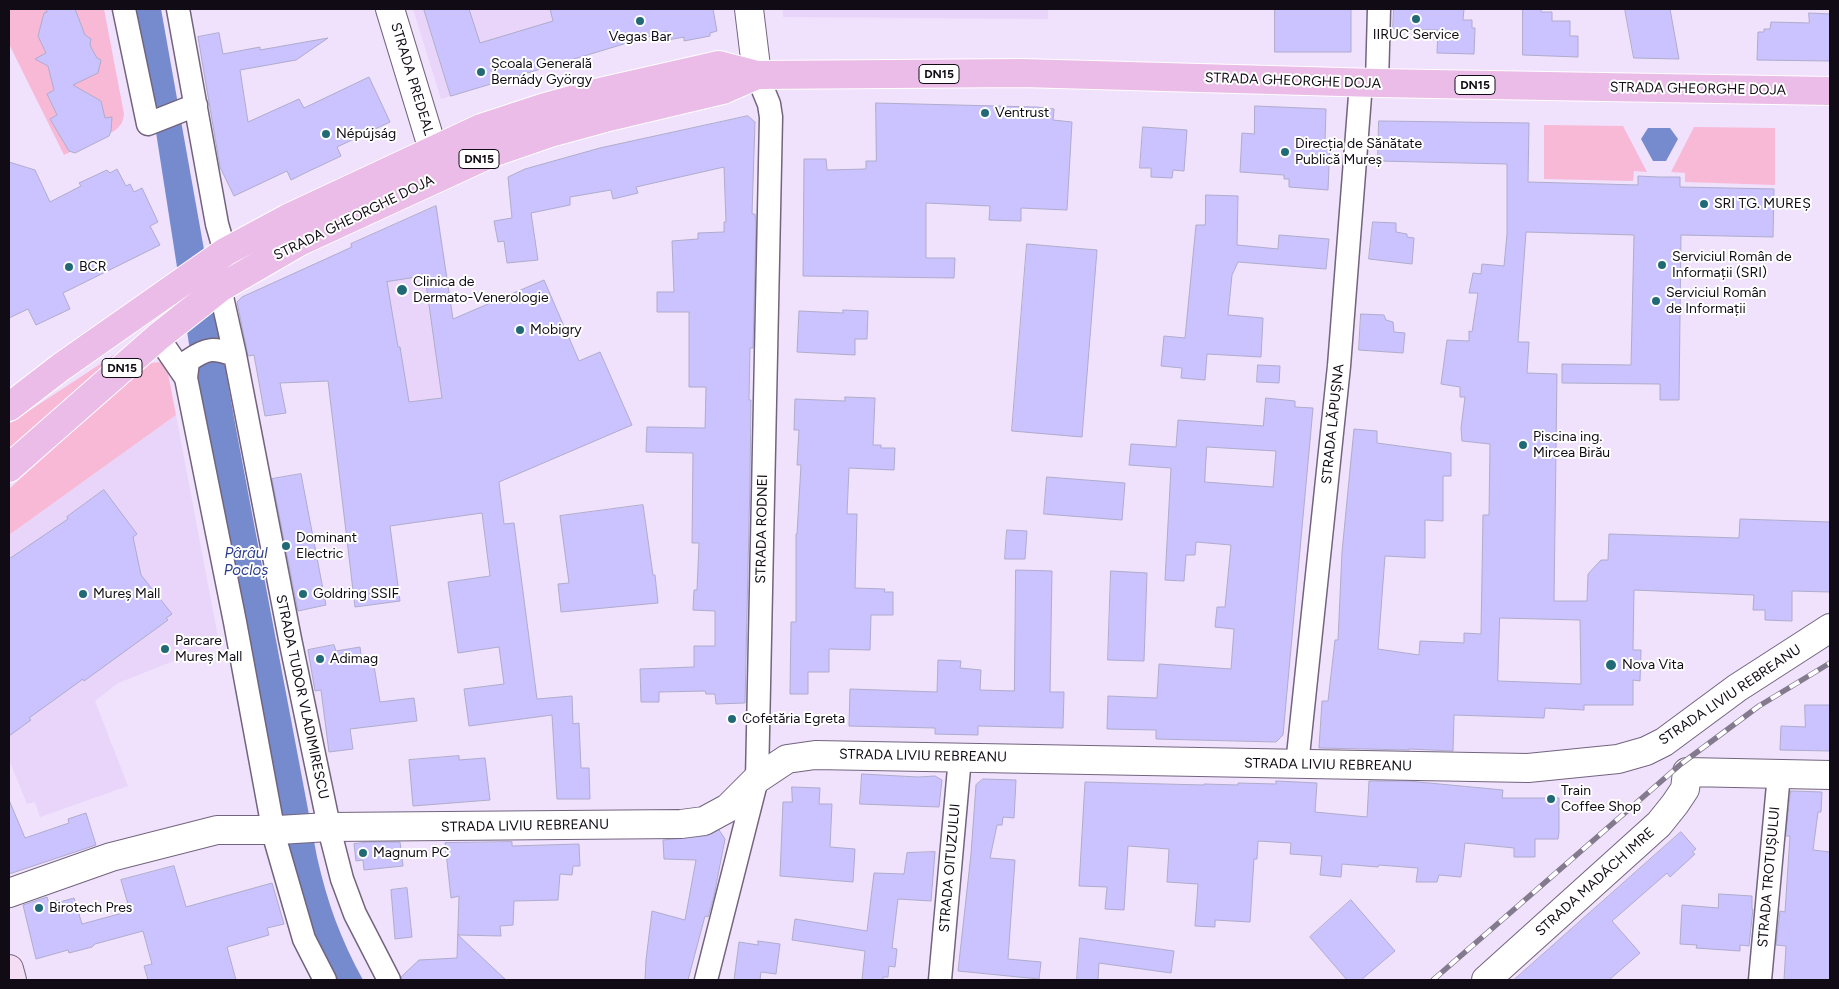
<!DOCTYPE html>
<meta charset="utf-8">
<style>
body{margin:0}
#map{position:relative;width:1839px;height:989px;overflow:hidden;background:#f0e1fd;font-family:Figtree,sans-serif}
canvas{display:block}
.frame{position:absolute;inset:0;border:10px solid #100b14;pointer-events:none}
</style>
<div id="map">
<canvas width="1839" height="989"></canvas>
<div class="frame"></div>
</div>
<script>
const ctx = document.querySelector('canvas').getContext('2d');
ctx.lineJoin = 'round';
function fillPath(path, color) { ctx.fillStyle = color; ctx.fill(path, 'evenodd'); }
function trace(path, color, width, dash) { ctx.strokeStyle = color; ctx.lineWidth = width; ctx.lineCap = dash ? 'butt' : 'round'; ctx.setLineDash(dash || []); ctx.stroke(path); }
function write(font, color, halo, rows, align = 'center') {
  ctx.font = font + ' Figtree,sans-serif'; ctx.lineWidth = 4; ctx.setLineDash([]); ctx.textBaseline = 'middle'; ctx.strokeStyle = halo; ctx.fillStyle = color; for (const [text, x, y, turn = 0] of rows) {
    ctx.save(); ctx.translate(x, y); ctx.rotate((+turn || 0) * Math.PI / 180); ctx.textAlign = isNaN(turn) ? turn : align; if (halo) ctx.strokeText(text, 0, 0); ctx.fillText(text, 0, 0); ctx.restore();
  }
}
const built = new Path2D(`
 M 413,9 L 609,9 L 609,47 L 441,99 Z
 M 783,9 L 1048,9 L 1048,19 L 783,17 Z
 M 437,206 L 464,395 L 387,405 L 364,346 L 349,245 Z
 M 176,415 L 219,643 L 118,683 L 95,701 L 128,786 L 40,817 L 35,802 L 27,804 L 9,760 L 9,535 Z`);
const green = new Path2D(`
 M 9,9 L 104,9 L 124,114 C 123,122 121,126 114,131 L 64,155 L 9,44 Z
 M 1544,125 L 1623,126 L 1647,172 L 1634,171 L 1633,181 L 1544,179 Z
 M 1694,127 L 1775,128 L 1775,185 L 1685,182 L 1685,173 L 1671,172 Z
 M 117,353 L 18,444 L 9,449 L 9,424 Z
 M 160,362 L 168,373 L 176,415 L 9,535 L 9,489 L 142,367 L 151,363 Z`);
const water = new Path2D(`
 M 133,9 L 161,9 L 237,434 L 317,857 C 327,902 341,940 363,980 L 329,980 L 302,920 L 196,389 L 153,113 Z
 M 1648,128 L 1670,128 L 1678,139 L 1666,161 L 1653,161 L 1641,139 Z`);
const building = new Path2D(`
 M 45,9 L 75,9 L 85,35 L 91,39 L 90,45 L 93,51 L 97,58 L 101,60 L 98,73 L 73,85 L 101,101 L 105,118 L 112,117 L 111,131 L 109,136 L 75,153 L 69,151 L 50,119 L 57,115 L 47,94 L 54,90 L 48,66 L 35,59 L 46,53 L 38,36 L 44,13 L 47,12 Z
 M 424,9 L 469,9 L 480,43 L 553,21 L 550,9 L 713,9 L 717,31 L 710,33 L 710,36 L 684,41 L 684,37 L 668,40 L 667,31 L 451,96 Z
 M 1275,9 L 1351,9 L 1351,52 L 1275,52 Z
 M 1394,9 L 1464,9 L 1463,20 L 1472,20 L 1472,28 L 1475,28 L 1474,54 L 1437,53 L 1438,30 L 1393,29 Z
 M 1523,9 L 1541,9 L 1541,12 L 1552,12 L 1552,21 L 1570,21 L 1570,36 L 1578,36 L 1578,57 L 1523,55 Z
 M 1625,9 L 1670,9 L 1679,59 L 1634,58 Z
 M 1809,13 L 1830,14 L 1830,61 L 1757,60 L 1758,32 L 1764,32 L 1764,29 L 1770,29 L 1771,22 L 1809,23 Z
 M 219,33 L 223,54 L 260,47 L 260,50 L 328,38 L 296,60 L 240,70 L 248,122 L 299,99 L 304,108 L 369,77 L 390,122 L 337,147 L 341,156 L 305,173 L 291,180 L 287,171 L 234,196 L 220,167 L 198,37 Z
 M 876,103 L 1036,107 L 1054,109 L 1053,120 L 1072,122 L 1067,210 L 1021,208 L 1021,221 L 989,220 L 990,206 L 926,203 L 926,258 L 955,258 L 954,278 L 803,276 L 804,159 L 826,159 L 827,170 L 866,169 L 866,161 L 876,161 Z
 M 1255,106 L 1326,109 L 1325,142 L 1330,142 L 1328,190 L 1289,187 L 1289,179 L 1284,179 L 1284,175 L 1240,172 L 1242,133 L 1254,134 Z
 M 748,116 L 755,122 L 752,214 L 755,214 L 756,221 L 753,348 L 750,348 L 749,400 L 751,400 L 750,479 L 745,703 L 716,704 L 715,694 L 706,694 L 705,691 L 659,692 L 659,702 L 641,702 L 640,669 L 694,667 L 694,646 L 715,646 L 715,611 L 693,610 L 694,590 L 697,590 L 699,543 L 692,543 L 693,453 L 646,452 L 647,427 L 705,428 L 706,387 L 689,387 L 689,312 L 657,312 L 657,292 L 674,292 L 672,241 L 698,239 L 698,233 L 724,232 L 724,222 L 726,222 L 724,167 L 636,187 L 638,193 L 613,199 L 611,190 L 570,197 L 570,205 L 531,213 L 538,260 L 507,263 L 504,241 L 498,242 L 494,221 L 512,218 L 508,177 L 525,169 L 600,148 Z
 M 1379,121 L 1529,123 L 1528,182 L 1638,185 L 1638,176 L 1659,177 L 1680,177 L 1680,187 L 1774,189 L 1773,237 L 1681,235 L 1679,400 L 1660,400 L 1660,384 L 1562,383 L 1562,364 L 1631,365 L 1634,235 L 1526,232 L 1518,342 L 1529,342 L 1527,373 L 1557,374 L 1554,601 L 1587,601 L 1588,574 L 1601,560 L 1608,560 L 1609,534 L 1739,538 L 1740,519 L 1830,522 L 1830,592 L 1792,591 L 1792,621 L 1765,620 L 1765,610 L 1753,610 L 1754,595 L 1634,590 L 1633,650 L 1641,650 L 1640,681 L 1633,680 L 1633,705 L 1584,705 L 1584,710 L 1545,708 L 1544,718 L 1454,715 L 1453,751 L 1409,749 L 1409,750 L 1319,748 L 1322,701 L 1328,701 L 1335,640 L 1338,640 L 1342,552 L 1354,429 L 1377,431 L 1377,443 L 1451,453 L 1451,476 L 1443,476 L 1443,521 L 1425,520 L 1425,558 L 1385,556 L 1378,649 L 1419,655 L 1420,641 L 1464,643 L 1464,633 L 1481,634 L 1483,515 L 1489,515 L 1490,444 L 1462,441 L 1461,428 L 1465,397 L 1460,397 L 1460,387 L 1441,384 L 1447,340 L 1469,341 L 1469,331 L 1472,332 L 1478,293 L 1469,293 L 1473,273 L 1481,274 L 1482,264 L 1504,266 L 1507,234 L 1507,164 L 1378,161 ZM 1500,618 L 1580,620 L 1581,684 L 1498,681 Z
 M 1143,127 L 1187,130 L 1184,171 L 1173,170 L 1172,178 L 1151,177 L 1151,168 L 1140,168 Z
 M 9,162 L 35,170 L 50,202 L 81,186 L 79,183 L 107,170 L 110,173 L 117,169 L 126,186 L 130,184 L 134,192 L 142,188 L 158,222 L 150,226 L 160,245 L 63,293 L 70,309 L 36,325 L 28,309 L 9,318 Z
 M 1206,195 L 1238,196 L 1237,245 L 1278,249 L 1279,235 L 1329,239 L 1326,269 L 1238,262 L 1232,275 L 1228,315 L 1263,318 L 1261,357 L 1207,354 L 1205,380 L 1181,378 L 1182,368 L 1161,366 L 1164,336 L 1185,338 L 1196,225 L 1205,225 Z
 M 436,206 L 453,319 L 544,280 L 579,361 L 600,352 L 632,425 L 499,482 L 504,524 L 514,523 L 537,699 L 572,696 L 573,724 L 579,723 L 581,768 L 589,768 L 590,799 L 557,799 L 552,715 L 469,726 L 464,689 L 504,684 L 499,647 L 458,653 L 448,582 L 490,576 L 482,513 L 390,526 L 400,601 L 355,607 L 328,381 L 280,383 L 286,413 L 265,416 L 254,355 L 248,356 L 237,302 L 242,297 L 352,247 L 351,244 ZM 425,276 L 442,398 L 409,402 L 400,347 L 398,347 L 387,282 Z
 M 1373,222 L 1396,223 L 1396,232 L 1407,234 L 1407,237 L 1414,238 L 1412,264 L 1369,259 Z
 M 1027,244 L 1097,250 L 1082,437 L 1012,431 Z
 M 843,310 L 868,311 L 867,339 L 855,339 L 855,355 L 797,352 L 799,311 L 843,313 Z
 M 1361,314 L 1384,315 L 1386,320 L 1393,322 L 1394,332 L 1405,333 L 1403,353 L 1359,350 Z
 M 1258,365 L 1280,366 L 1279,383 L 1257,382 Z
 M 845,397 L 875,398 L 873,445 L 881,445 L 881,448 L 895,448 L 894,470 L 849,468 L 847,514 L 857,514 L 855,588 L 885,589 L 884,592 L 893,592 L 893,615 L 871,615 L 870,650 L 829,649 L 829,672 L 808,672 L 808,694 L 790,694 L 791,622 L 796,622 L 796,534 L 797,534 L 801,465 L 797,465 L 799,430 L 794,430 L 795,399 L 845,401 Z
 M 1266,398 L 1295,401 L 1295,407 L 1313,408 L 1283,735 L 1276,742 L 1156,739 L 1156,730 L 1107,729 L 1108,696 L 1157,698 L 1159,664 L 1231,669 L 1234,629 L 1215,627 L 1217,607 L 1225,607 L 1231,545 L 1196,542 L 1195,555 L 1186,555 L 1184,581 L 1165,580 L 1171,468 L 1129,465 L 1131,444 L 1176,447 L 1178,420 L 1263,426 ZM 1207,447 L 1276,451 L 1273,487 L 1205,482 Z
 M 301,474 L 326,605 L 298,611 L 272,479 Z
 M 1047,477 L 1125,483 L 1122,520 L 1044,514 Z
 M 104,490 L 137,534 L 133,537 L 141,575 L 172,614 L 166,618 L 168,620 L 84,681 L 83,679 L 29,718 L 31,720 L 9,736 L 9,559 L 68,519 L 67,517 Z
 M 643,505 L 653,575 L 655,575 L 658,603 L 561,612 L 558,584 L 569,583 L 560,516 Z
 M 1007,530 L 1027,531 L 1025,559 L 1005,559 Z
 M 1016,570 L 1052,571 L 1050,692 L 1064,692 L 1063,728 L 978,726 L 978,735 L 935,734 L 935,728 L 849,726 L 850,689 L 937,692 L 938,660 L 961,661 L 960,668 L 981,670 L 980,690 L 1014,691 Z
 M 1111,571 L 1147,573 L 1144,661 L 1108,660 Z
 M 334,645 L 336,651 L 360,647 L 362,662 L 373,660 L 380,702 L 414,698 L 417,721 L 350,729 L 353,749 L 329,752 L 321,690 L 315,691 L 308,650 Z
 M 1805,705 L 1830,705 L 1830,751 L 1780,750 L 1781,726 L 1805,727 Z
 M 459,756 L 459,760 L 485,758 L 490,800 L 413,806 L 409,760 Z
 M 862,774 L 918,777 L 935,776 L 942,780 L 939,807 L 860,804 Z
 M 983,779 L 1016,780 L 1014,818 L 1003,817 L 1002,825 L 997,825 L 990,858 L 1015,860 L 1008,959 L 1041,962 L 1039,979 L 958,971 L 971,854 L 976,785 Z
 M 1276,781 L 1317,783 L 1315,812 L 1367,817 L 1369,781 L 1408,781 L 1503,790 L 1502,798 L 1559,798 L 1559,832 L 1558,839 L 1535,839 L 1535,857 L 1514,857 L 1514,848 L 1465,843 L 1461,877 L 1439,875 L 1437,882 L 1416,882 L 1418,868 L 1379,865 L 1378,867 L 1342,864 L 1341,877 L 1320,875 L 1322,856 L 1290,854 L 1291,843 L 1258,841 L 1257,859 L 1254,859 L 1250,922 L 1215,920 L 1215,927 L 1195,926 L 1198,884 L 1167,882 L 1169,849 L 1128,846 L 1124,910 L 1105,909 L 1107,887 L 1079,886 L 1085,782 L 1204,785 L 1204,784 L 1238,785 L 1238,783 L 1276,784 Z
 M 792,787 L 820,788 L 819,804 L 832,804 L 830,847 L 855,849 L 853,882 L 780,876 L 783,802 L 792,802 Z
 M 1791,791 L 1822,792 L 1821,812 L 1818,812 L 1813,850 L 1830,852 L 1830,980 L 1784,980 L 1786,946 L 1776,945 L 1780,911 L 1785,912 L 1790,836 L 1786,836 Z
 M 9,800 L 25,838 L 69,823 L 68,819 L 86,813 L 96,845 L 9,874 Z
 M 719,830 L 725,839 L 714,896 L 708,917 L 705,916 L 688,980 L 645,980 L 646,960 L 652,911 L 685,920 L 696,860 L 664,859 L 663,840 L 706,836 Z
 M 1681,832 L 1696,849 L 1692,852 L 1695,854 L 1670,877 L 1667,873 L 1612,921 L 1640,953 L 1609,980 L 1514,980 Z
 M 369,842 L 400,842 L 403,866 L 364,870 L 363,860 L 356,861 L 354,844 Z
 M 512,842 L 512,846 L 579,844 L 580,866 L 573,866 L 572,875 L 560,874 L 558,900 L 514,901 L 513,925 L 500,926 L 501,936 L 458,935 L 506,980 L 402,980 L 401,977 L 419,960 L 457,958 L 459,896 L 451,898 L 445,843 Z
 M 935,852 L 931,901 L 898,899 L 892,948 L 897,949 L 895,967 L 889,966 L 888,977 L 883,977 L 883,980 L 862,980 L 865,951 L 792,940 L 795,919 L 867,931 L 874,873 L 904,874 L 907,853 Z
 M 174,866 L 186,907 L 272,883 L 284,924 L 267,928 L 269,935 L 227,947 L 236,980 L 148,980 L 144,966 L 152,964 L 143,931 L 95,944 L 92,947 L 69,953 L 68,950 L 36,959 L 23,905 L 47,897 L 49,903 L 59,900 L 60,902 L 74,898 L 82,924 L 130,911 L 121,880 Z
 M 407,888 L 412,937 L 395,939 L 391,890 Z
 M 1719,894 L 1752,896 L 1752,909 L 1753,909 L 1749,946 L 1740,945 L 1740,951 L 1696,948 L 1697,945 L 1680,944 L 1682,905 L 1718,908 Z
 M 1351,900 L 1395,951 L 1361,980 L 1347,980 L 1310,937 Z
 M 1080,938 L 1174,951 L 1171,973 L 1099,963 L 1098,980 L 1077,980 Z
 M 758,941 L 780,944 L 776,974 L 761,972 L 760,980 L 734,980 L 739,942 L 758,945 Z`);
const minor = new Path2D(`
 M 124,9 L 148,124 L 196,105
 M 178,9 L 217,224 L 225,252
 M 1377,83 L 1379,9
 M 220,288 L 235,355 L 290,639 L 331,836 L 342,879 L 355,914 L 389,980
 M 158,337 L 186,378 L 235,622 L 275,839 L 304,939 L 325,980
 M 186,378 L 188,361 C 208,347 213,348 235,355
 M 1297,765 L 1339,366 L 1361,83
 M 706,980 L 757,779 L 771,117 L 769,104 L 757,75
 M 940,980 L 960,757
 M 1760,980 L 1779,774`);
const tertiary = new Path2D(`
 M 390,9 L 433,150
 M 749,9 L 757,75
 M 1687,772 L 1830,775
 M 9,893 L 111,857 L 217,830 L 278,830 L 329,827 L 681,824 L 704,821 L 728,808 L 757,779 L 787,759 L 815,755 L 1528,768 L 1618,759 L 1646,751 L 1664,742 L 1737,688 L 1830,628
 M 1486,980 L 1659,824 L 1675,804 L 1685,789 L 1687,772`);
const secondary = new Path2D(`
 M 9,969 L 12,980`);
const primary = new Path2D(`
 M 9,407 L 61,367 L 225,252 L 288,218 L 481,128 L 542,108 L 596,93 L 719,65 L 757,75 L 1022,73 L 1377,83 L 1830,91
 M 9,468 L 158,337 L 220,288 L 301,241 L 492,153 L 550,133 L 605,118 L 723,90 L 757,75`);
const rail = new Path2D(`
 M 1433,980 L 1681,764 L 1759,706 L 1830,663`);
const markers = [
 [1416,19,5,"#216a75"],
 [640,21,5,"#216a75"],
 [481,72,5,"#216a75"],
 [985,113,5,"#216a75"],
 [326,134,5,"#216a75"],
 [1285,152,5,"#216a75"],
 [1704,204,5,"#216a75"],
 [1662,265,5,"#216a75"],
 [69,267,5,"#216a75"],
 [402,290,6,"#216a75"],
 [1656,301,5,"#216a75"],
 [520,330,5,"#216a75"],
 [1523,445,5,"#216a75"],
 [286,546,5,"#216a75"],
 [83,594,5,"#216a75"],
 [303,594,5,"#216a75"],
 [165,649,5,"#216a75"],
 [320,659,5,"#216a75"],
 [1611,665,6,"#216a75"],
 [732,719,5,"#216a75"],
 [1551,799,5,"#216a75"],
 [363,853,5,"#216a75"],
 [39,908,5,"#216a75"]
];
const shields = [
 [939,74,40],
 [1475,85,40],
 [479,159,40],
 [122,368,40]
];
const shieldNames = [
 ["DN15",939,74],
 ["DN15",1475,85],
 ["DN15",479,159],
 ["DN15",122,368]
];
const poiNames = [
 ["IIRUC Service",1416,35,"center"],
 ["Vegas Bar",640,37,"center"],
 ["Școala Generală",491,64],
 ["Bernády György",491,80],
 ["Ventrust",995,113],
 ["Népújság",336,134],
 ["Direcția de Sănătate",1295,144],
 ["Publică Mureș",1295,160],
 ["SRI TG. MUREȘ",1714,204],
 ["Serviciul Român de",1672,257],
 ["Informații (SRI)",1672,273],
 ["BCR",79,267],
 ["Clinica de",413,282],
 ["Dermato-Venerologie",413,298],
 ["Serviciul Român",1666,293],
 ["de Informații",1666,309],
 ["Mobigry",530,330],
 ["Piscina ing.",1533,437],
 ["Mircea Birău",1533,453],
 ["Dominant",296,538],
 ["Electric",296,554],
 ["Mureș Mall",93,594],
 ["Goldring SSIF",313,594],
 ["Parcare",175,641],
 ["Mureș Mall",175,657],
 ["Adimag",330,659],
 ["Nova Vita",1622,665],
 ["Cofetăria Egreta",742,719],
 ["Train",1561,791],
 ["Coffee Shop",1561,807],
 ["Magnum PC",373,853],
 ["Birotech Pres",49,908]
];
const streetNames = [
 ["STRADA PREDEAL",412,79,73],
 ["STRADA GHEORGHE DOJA",1293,81,2],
 ["STRADA GHEORGHE DOJA",1698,89,1],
 ["STRADA GHEORGHE DOJA",354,218,-26],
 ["STRADA LĂPUȘNA",1333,424,-84],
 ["STRADA RODNEI",762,529,-89],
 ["STRADA LIVIU REBREANU",1730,695,-34],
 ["STRADA TUDOR VLADIMIRESCU",302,697,78],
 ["STRADA LIVIU REBREANU",923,756,1],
 ["STRADA LIVIU REBREANU",1328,765,1],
 ["STRADA LIVIU REBREANU",525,826,-1],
 ["STRADA OITUZULUI",950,868,-85],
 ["STRADA TROTUȘULUI",1769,877,-85],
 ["STRADA MADÁCH IMRE",1595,882,-42]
];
const waterNames = [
 ["Pârâul",246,554],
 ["Pocloș",246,571]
];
fillPath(built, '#e9d5f9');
fillPath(green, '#f8b9d6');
fillPath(water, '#768bcd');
fillPath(building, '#cac3ff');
trace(building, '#afacca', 1);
trace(minor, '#72647d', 25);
trace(tertiary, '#72647d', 30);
trace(secondary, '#72647d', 30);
trace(primary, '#fff', 30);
trace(minor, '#fff', 22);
trace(tertiary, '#fff', 28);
trace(secondary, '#f5def4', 28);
trace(primary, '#ecbce8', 28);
trace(rail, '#847a8d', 5.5);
trace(rail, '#fff', 4, [11]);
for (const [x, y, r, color] of markers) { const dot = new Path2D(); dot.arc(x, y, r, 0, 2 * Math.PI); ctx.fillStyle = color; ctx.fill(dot); trace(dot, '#fff', 2); }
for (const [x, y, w] of shields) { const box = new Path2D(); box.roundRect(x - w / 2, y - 9.5, w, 19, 4); ctx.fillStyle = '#fff'; ctx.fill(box); trace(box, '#100b14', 1); }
write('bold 12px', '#100b14', null, shieldNames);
write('14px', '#100b14', '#fff', poiNames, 'left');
write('14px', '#100b14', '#fff', streetNames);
write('italic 15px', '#2a3c8b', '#fff', waterNames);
</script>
